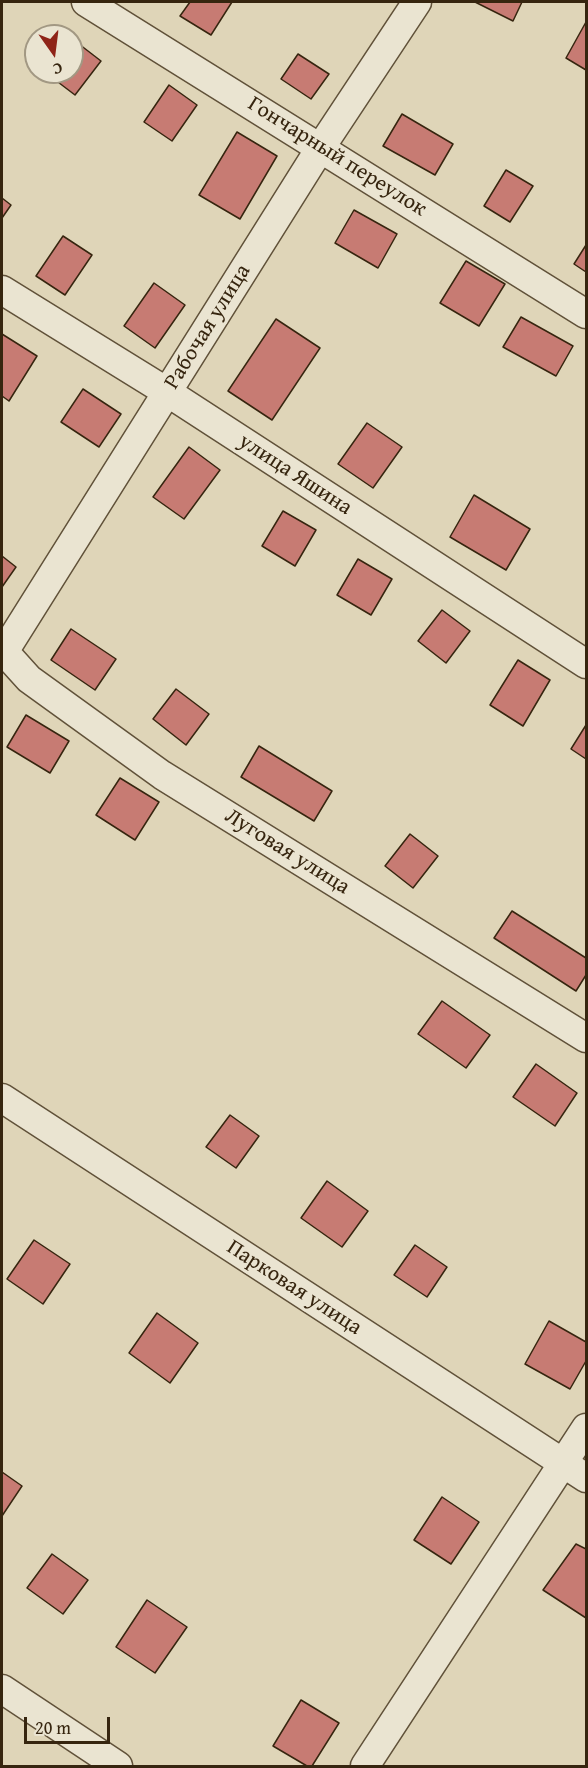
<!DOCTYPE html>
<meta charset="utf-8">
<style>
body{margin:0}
#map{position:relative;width:588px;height:1768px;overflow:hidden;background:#dfd5b8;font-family:"Gentium Book Plus",serif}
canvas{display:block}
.frame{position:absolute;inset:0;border:3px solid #36250f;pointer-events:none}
.north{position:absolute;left:24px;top:24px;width:60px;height:60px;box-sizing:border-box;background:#eae4d1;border:2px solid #a29883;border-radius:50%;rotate:166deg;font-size:16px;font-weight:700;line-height:24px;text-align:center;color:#36250f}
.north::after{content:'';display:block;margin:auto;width:21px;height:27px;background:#8f2418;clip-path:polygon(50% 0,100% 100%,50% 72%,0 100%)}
.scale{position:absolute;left:24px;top:1717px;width:86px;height:27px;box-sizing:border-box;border:3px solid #36250f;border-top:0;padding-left:8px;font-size:18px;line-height:21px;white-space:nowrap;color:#36250f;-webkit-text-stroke:4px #eae4d1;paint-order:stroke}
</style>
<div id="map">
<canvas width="588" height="1768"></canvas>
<div class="frame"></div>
<div class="north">С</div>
<div class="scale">20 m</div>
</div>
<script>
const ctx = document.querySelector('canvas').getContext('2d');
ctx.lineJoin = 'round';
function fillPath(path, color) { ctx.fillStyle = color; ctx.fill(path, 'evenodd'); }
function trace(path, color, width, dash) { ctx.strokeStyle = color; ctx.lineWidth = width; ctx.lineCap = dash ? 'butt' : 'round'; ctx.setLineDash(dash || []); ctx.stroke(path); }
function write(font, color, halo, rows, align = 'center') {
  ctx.font = font + ' "Gentium Book Plus",serif'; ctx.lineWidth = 6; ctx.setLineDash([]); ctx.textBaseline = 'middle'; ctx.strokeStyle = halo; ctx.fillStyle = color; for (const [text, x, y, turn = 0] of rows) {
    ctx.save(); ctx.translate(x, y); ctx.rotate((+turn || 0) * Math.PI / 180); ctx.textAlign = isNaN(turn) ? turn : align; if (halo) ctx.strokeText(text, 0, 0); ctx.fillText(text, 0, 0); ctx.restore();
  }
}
const building = new Path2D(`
 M 190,2 L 232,2 L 211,35 L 180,16 Z
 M 475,2 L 522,2 L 513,21 Z
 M 586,22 L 586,70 L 566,58 Z
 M 75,41 L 101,61 L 75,95 L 50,76 L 53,72 L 72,72 L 72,46 Z
 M 298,54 L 329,74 L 311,99 L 281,79 Z
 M 169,85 L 197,105 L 172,141 L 144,122 Z
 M 402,114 L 453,144 L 435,175 L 383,146 Z
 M 237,132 L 277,156 L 240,219 L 199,195 Z
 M 506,170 L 533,186 L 510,222 L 484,206 Z
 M 2,198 L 11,205 L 2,218 Z
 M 354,210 L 397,234 L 378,268 L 335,243 Z
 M 63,236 L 92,255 L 65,295 L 36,276 Z
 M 586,245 L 586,272 L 574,264 Z
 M 466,261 L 505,284 L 479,326 L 440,303 Z
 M 154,283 L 185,305 L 155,348 L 124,326 Z
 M 521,317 L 573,346 L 556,376 L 503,347 Z
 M 276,319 L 320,348 L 272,420 L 228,391 Z
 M 2,334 L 37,356 L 9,401 L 2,396 Z
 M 83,389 L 121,414 L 99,447 L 61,422 Z
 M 367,423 L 402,447 L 373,488 L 338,464 Z
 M 189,447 L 220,470 L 184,519 L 153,497 Z
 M 474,495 L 530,529 L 506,570 L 450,537 Z
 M 283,511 L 316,530 L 295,566 L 262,546 Z
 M 2,556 L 16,567 L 2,587 Z
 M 358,559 L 392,579 L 371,615 L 337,595 Z
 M 442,610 L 470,631 L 446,663 L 418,641 Z
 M 71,629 L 116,659 L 95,690 L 51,660 Z
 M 518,660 L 550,680 L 523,726 L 490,705 Z
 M 176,689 L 209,714 L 186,745 L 153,719 Z
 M 26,715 L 69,741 L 50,773 L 7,747 Z
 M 586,725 L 586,759 L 571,749 Z
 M 259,746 L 332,791 L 314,821 L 241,777 Z
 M 120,778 L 159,802 L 135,840 L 96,815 Z
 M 410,834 L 438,856 L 413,888 L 385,866 Z
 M 512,911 L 586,958 L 586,975 L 576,991 L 494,938 Z
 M 442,1001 L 490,1035 L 466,1068 L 418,1034 Z
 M 536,1064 L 577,1093 L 555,1126 L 513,1097 Z
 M 230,1115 L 259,1136 L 236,1168 L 206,1147 Z
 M 327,1181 L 368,1211 L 342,1247 L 301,1218 Z
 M 34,1240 L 70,1264 L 43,1304 L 7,1279 Z
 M 415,1245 L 447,1267 L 427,1297 L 394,1275 Z
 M 157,1313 L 198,1343 L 170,1383 L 129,1353 Z
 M 549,1321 L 586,1342 L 586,1361 L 570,1389 L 525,1364 Z
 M 2,1472 L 22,1486 L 2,1516 Z
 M 442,1497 L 479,1522 L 451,1564 L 414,1540 Z
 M 576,1544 L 586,1549 L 586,1618 L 543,1590 Z
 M 52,1554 L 88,1580 L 63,1614 L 27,1588 Z
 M 147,1600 L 187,1627 L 155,1673 L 116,1647 Z
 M 301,1700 L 339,1723 L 312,1766 L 307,1766 L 273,1746 Z`);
const minor = new Path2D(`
 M 86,2 L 586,314
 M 2,290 L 167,392 L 586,664
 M 2,649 L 29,679 L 162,775 L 586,1038
 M 2,655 L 321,147 L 417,2
 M 2,1098 L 586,1478
 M 2,1689 L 118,1766
 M 365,1766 L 586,1428`);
const streetNames = [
 ["Гончарный переулок",337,157,32],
 ["Рабочая улица",208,327,-58],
 ["улица Яшина",295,475,33],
 ["Луговая улица",287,852,32],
 ["Парковая улица",294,1288,33]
];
fillPath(building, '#c77b73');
trace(building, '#36250f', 1.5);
trace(minor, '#605139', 31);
trace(minor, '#eae4d1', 28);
write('22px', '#36250f', '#eae4d1', streetNames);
</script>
